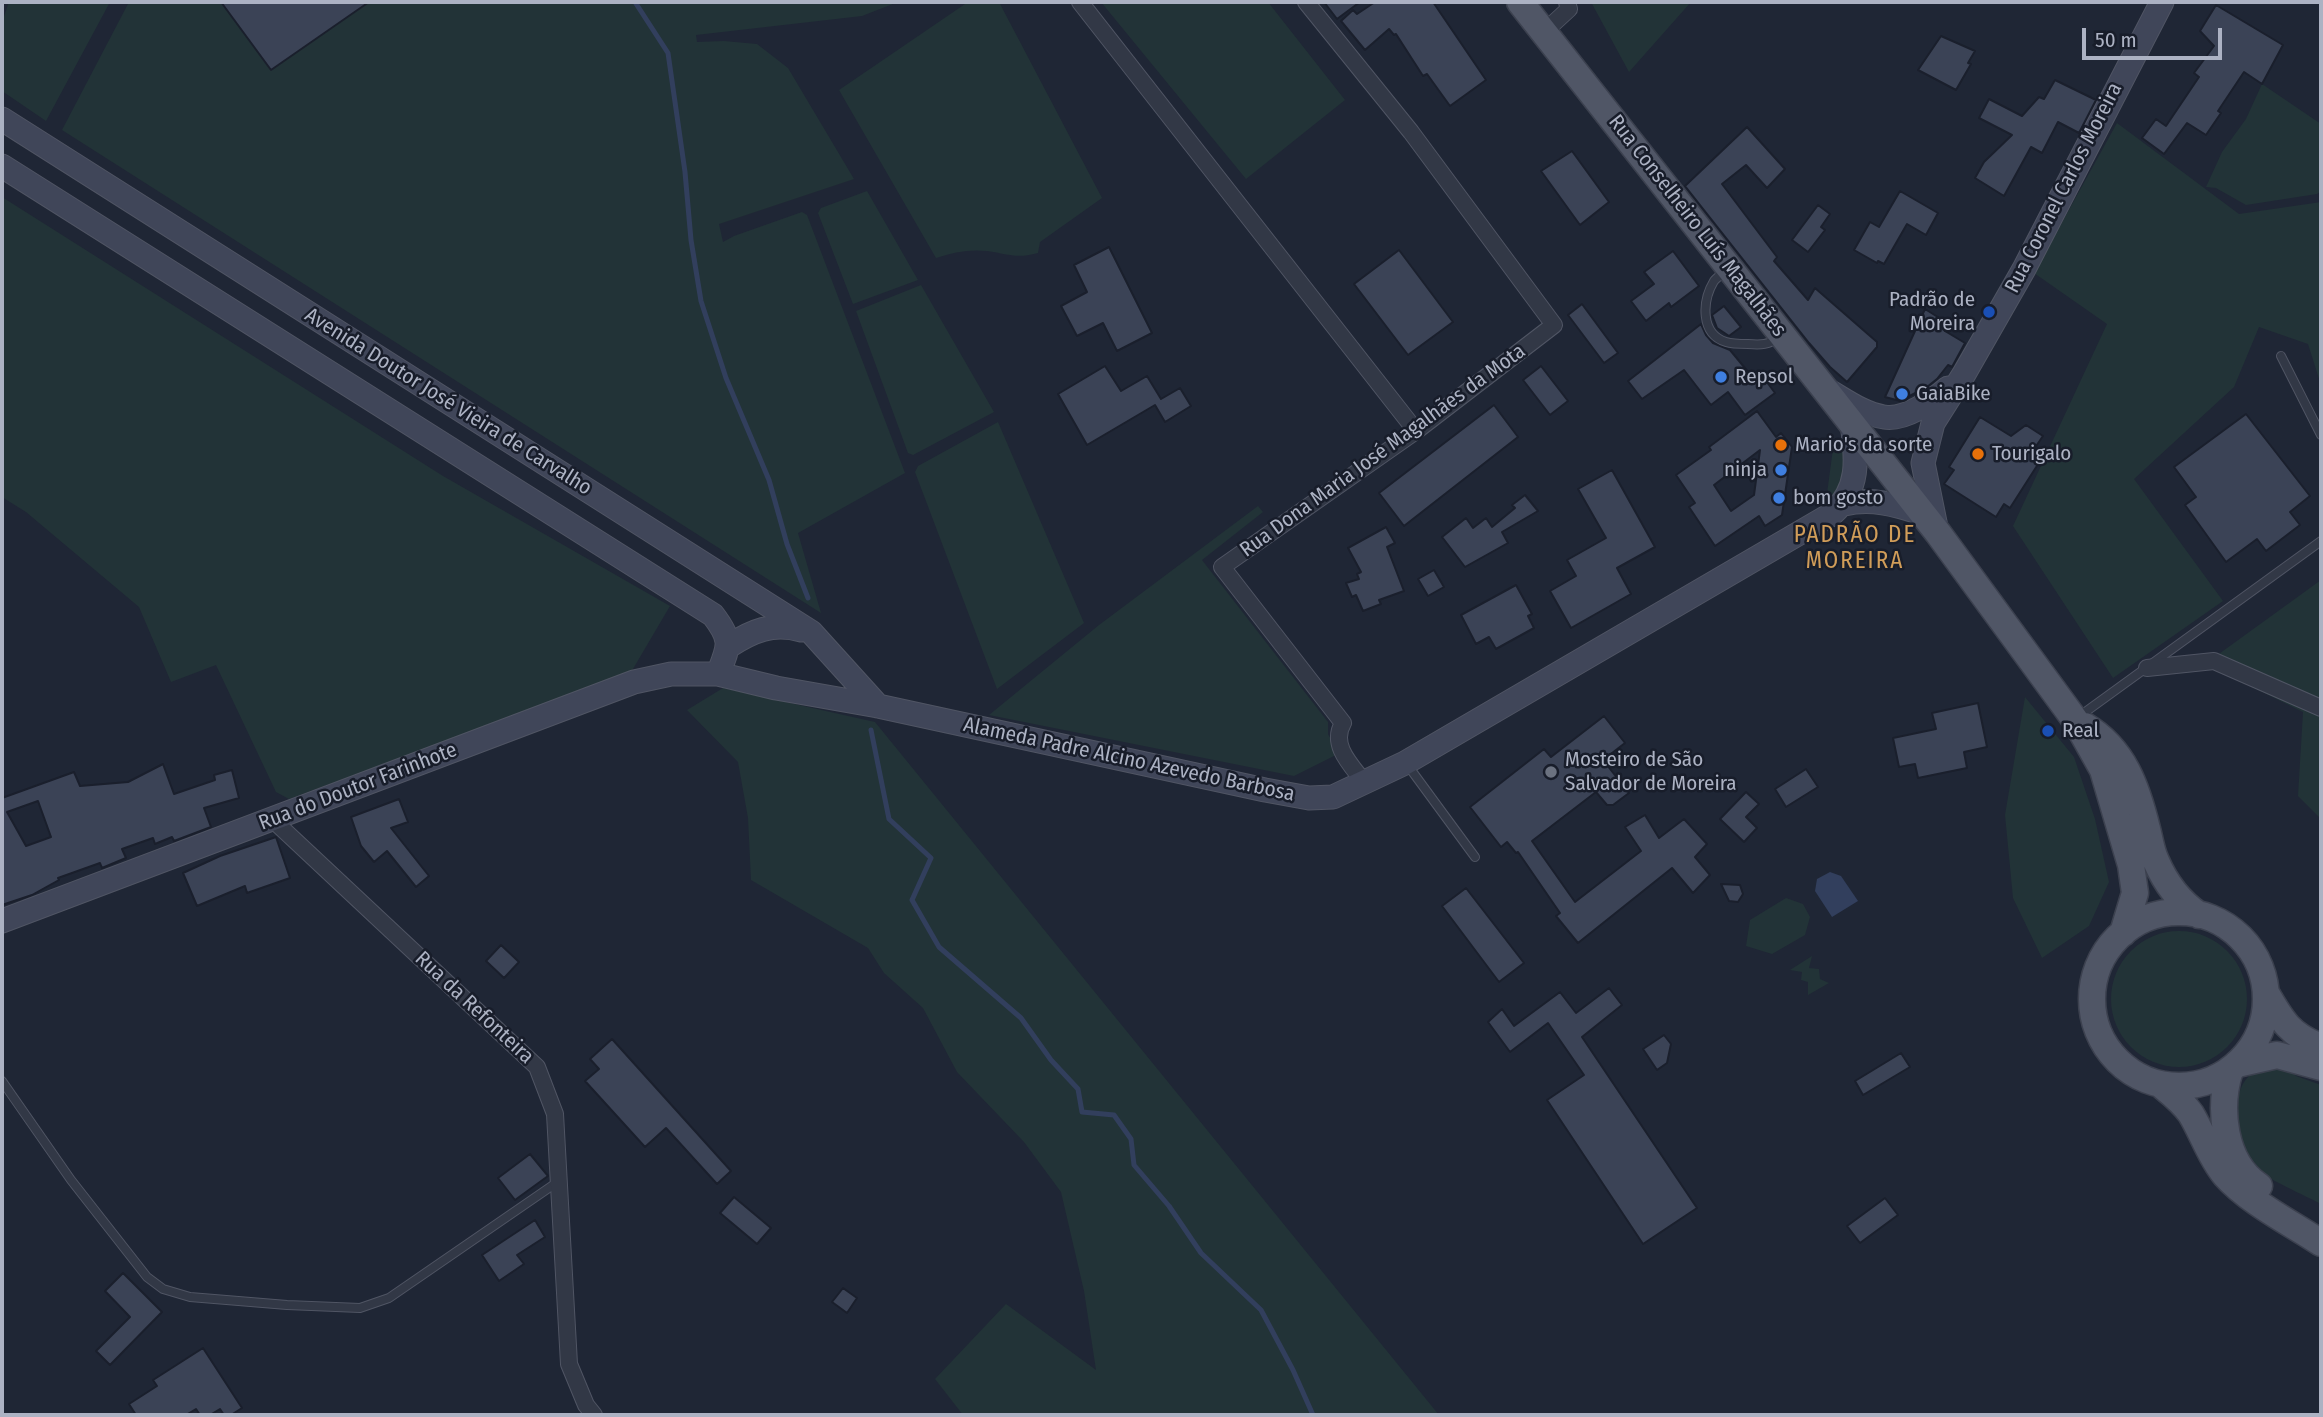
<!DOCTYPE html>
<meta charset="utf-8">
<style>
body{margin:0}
#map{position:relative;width:2323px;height:1417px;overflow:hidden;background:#1f2635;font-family:"Fira Sans Condensed",sans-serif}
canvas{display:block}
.frame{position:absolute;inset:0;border:4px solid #acb2c3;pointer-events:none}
.scale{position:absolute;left:2082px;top:28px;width:140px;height:32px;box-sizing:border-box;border:4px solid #acb2c3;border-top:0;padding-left:9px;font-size:21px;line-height:24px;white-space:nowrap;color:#acb2c3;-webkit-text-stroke:5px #181d2a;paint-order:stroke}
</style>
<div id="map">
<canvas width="2323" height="1417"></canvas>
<div class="frame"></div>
<div class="scale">50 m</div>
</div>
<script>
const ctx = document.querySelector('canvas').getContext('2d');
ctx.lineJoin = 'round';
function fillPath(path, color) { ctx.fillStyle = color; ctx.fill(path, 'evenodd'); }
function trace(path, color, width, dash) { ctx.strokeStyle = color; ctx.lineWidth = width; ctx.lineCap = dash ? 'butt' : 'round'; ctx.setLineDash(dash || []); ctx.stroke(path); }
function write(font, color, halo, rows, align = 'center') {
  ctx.font = font + ' "Fira Sans Condensed",sans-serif'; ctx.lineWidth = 5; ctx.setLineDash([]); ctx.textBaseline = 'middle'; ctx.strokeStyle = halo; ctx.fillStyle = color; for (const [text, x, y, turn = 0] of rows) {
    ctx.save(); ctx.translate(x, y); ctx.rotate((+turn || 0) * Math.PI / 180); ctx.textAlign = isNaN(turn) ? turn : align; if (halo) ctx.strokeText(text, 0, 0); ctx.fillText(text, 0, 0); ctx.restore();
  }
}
const green = new Path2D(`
 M 9,2 L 110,2 L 46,121 L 2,91 L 2,22 Z
 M 129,2 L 898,2 L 862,16 L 696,35 L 697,42 L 724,41 L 757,44 L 788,68 L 854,179 L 719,224 L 723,242 L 734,236 L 802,212 L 807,215 L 905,473 L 798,533 L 821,613 L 62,130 Z
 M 968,2 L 999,2 L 1102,198 L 1040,242 L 1038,253 C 1015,259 1009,254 987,251 C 970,249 953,252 936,258 L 839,90 Z
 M 1101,2 L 1268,2 L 1345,100 L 1246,179 Z
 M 1591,2 L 1691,2 L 1629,72 Z
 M 2262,84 L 2321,124 L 2321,191 L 2317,194 L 2246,205 L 2216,188 L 2206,187 L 2222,152 L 2246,119 Z
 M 2117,123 L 2239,214 L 2321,202 L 2321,385 L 2308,344 L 2259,327 L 2234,387 L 2134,479 L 2223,601 L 2113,678 L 2013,526 L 2107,324 L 2034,273 Z
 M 867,191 L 918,280 L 853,304 L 818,213 L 821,208 Z
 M 2,197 L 443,476 L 670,606 L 630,674 L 289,799 L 276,792 L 216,665 L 171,682 L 139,607 L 26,512 L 2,497 Z
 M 921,285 L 994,412 L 913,455 L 908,453 L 856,311 Z
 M 998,422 L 1084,623 L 997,689 L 915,472 L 918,466 Z
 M 1836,438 L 1851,457 L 1844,486 L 1826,501 L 1834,441 Z
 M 1258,506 L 1263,512 L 1202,560 L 1328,722 L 1328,734 L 1338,754 L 1294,776 L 989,715 L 1099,625 Z
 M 2321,580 L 2321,819 L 2298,796 L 2303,712 L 2205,664 Z
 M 723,688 L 875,722 L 1439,1415 L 963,1415 L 935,1379 L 1006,1304 L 1096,1370 L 1084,1291 L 1061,1192 L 1024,1142 L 957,1072 L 923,1008 L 884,973 L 868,948 L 751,880 L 748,818 L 738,762 L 687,710 Z
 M 2025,697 L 2074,757 L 2095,819 L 2109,882 L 2089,926 L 2042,958 L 2013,898 L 2005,815 Z
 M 1786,898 L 1803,904 L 1810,917 L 1805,935 L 1772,954 L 1746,946 L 1750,920 Z
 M2111 999a68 68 0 1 1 136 0a68 68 0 1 1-136 0Z
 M 1812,956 L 1809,968 L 1819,969 L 1820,979 L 1829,983 L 1808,995 L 1808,982 L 1801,980 L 1802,972 L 1790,970 Z
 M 2288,1066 L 2296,1076 L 2321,1085 L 2321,1204 C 2308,1197 2263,1177 2255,1168 C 2235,1148 2226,1086 2256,1071 C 2264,1067 2279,1068 2288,1066 Z`);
const water = new Path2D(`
 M 1830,872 L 1841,876 L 1858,901 L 1832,917 L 1815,891 L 1817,879 Z`);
const stream = new Path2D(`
 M 635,2 L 668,53 L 685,172 L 691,240 L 701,301 L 726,378 L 769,480 L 787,544 L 808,598
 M 871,730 L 889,819 L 931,858 L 912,900 L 939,947 L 1021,1018 L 1051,1060 L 1078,1089 L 1082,1112 L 1114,1115 L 1131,1139 L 1134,1165 L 1169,1206 L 1201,1253 L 1261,1310 L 1293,1370 L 1313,1415`);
const building = new Path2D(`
 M 221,2 L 369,2 L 271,70 Z
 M 1324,2 L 1360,2 L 1337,19 Z
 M 1375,2 L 1433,2 L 1486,80 L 1450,106 L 1427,74 L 1423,76 L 1396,34 L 1394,35 L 1389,29 L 1365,50 L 1341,21 L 1353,10 L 1357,14 Z
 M 2216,5 L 2283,45 L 2262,84 L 2244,72 L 2218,111 L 2221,113 L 2206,135 L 2187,123 L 2164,154 L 2142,138 L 2156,119 L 2166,126 L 2199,77 L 2194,73 L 2214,46 L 2200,31 Z
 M 1941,36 L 1975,51 L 1968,63 L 1971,64 L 1956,90 L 1918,70 Z
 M 2055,80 L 2096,100 L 2079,133 L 2058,122 L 2042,153 L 2031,147 L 2004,196 L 1975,178 L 1984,162 L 2012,135 L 1979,118 L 1989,99 L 2022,116 L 2039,97 L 2044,99 Z
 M 1747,127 L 1785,169 L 1767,188 L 1746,165 L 1722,184 L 1777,257 L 1774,261 L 1808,300 L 1815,288 L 1877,342 L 1877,347 L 1847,382 L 1830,367 L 1809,343 L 1685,186 Z
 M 1572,151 L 1609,202 L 1580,225 L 1541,171 Z
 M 1900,191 L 1938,213 L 1926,235 L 1907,224 L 1884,264 L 1878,261 L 1877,263 L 1854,250 L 1870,222 L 1879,227 Z
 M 1818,205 L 1830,214 L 1821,227 L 1825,230 L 1808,252 L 1792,240 Z
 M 1109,247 L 1152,333 L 1117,351 L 1103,323 L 1077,336 L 1061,306 L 1087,292 L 1074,265 Z
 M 1399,250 L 1453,322 L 1408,355 L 1354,284 Z
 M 1673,251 L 1699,286 L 1671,307 L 1669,303 L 1646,321 L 1631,301 L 1654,284 L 1644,272 Z
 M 1582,304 L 1618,353 L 1604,363 L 1568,315 Z
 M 1724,306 L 1741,327 L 1729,336 L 1717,328 L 1712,315 Z
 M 1925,309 L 1949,324 L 1945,331 L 1965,343 L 1952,367 L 1948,365 L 1937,379 L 1927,387 L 1900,401 L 1885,397 Z
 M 1701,324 L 1706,335 L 1713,343 L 1730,350 L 1754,379 L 1761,374 L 1775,393 L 1745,415 L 1728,392 L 1711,405 L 1684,370 L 1642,399 L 1628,381 Z
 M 1105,366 L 1121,391 L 1147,376 L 1161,399 L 1180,388 L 1191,406 L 1165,422 L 1155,405 L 1087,445 L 1058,394 Z
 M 1541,366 L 1568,401 L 1550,415 L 1523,380 Z
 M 1494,405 L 1518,437 L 1404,526 L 1379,493 Z
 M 1757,411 L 1776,437 L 1781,433 L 1792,447 L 1782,515 L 1765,526 L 1759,516 L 1715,546 L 1689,507 L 1695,503 L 1676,475 L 1711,450 L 1709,447 ZM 1760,450 L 1754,495 L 1731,511 L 1714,485 Z
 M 2246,414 L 2310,496 L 2290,512 L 2300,525 L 2266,551 L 2257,539 L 2226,562 L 2185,505 L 2196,497 L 2174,467 Z
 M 1980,417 L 2011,436 L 2026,425 L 2043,436 L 2032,452 L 2042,458 L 2010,508 L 2004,504 L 1996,517 L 1944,484 L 1954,470 L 1949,467 Z
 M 1612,470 L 1655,547 L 1617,568 L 1631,594 L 1571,628 L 1550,591 L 1576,576 L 1567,560 L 1606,538 L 1578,489 Z
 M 1525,495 L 1538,511 L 1502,532 L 1508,543 L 1465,567 L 1442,537 L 1466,518 L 1473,528 L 1486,518 L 1492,527 L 1515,508 L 1512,505 Z
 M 1386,527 L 1395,543 L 1387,547 L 1404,591 L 1379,600 L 1381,604 L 1363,611 L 1356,595 L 1352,597 L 1346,583 L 1359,579 L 1357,574 L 1361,572 L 1348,548 Z
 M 1434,570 L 1444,587 L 1428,596 L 1418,579 Z
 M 1516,585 L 1532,614 L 1528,616 L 1534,628 L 1496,649 L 1489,637 L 1476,644 L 1461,615 Z
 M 1978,703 L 1987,747 L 1964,752 L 1967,768 L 1918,778 L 1915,764 L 1899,767 L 1893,738 L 1936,729 L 1932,713 Z
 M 1604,716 L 1625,743 L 1603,760 L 1629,793 L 1613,805 L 1607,805 L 1596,792 L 1532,841 L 1575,902 L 1641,851 L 1625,827 L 1645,815 L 1659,838 L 1684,819 L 1707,844 L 1695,857 L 1710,875 L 1693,893 L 1672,868 L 1578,943 L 1556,916 L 1560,913 L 1518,852 L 1516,853 L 1507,842 L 1501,847 L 1470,807 L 1544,749 L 1551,757 Z
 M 163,764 L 174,794 L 215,780 L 214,775 L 232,770 L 239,798 L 204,808 L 211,827 L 174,841 L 172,837 L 155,844 L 153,838 L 122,849 L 126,858 L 102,868 L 100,863 L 58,878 L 59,880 L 32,895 L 2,905 L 2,798 L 74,772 L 80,786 L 128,782 ZM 38,801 L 51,837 L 26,846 L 7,812 Z
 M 1806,769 L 1818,787 L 1786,807 L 1775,789 Z
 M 1746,792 L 1759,804 L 1746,817 L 1757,828 L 1744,842 L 1720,819 Z
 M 399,799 L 408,822 L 391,828 L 429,876 L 416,887 L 387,851 L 374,862 L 361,846 L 351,817 Z
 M 276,837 L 290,878 L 247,893 L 245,886 L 197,906 L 183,873 L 220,856 Z
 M 1721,884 L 1740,885 L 1743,894 L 1738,902 L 1729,901 Z
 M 1466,888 L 1524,963 L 1499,982 L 1442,906 Z
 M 501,945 L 519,962 L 504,978 L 486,961 Z
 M 1609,988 L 1622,1005 L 1582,1037 L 1697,1208 L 1643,1244 L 1547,1100 L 1584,1075 L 1548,1023 L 1510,1052 L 1488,1022 L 1502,1009 L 1514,1026 L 1560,992 L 1576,1013 Z
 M 1664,1035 L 1671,1044 L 1667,1063 L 1657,1070 L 1643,1049 Z
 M 612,1039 L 731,1171 L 717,1184 L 666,1128 L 645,1147 L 585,1081 L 599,1069 L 590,1059 Z
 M 1901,1053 L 1910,1067 L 1863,1095 L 1855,1081 Z
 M 530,1154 L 548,1176 L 515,1200 L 498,1178 Z
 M 734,1197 L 771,1228 L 757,1244 L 720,1213 Z
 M 1885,1198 L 1898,1215 L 1860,1243 L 1847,1226 Z
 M 535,1220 L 545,1237 L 517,1255 L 524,1264 L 499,1281 L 482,1255 Z
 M 123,1273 L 162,1312 L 110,1365 L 96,1351 L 130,1317 L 105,1291 Z
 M 843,1288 L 857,1298 L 847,1313 L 832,1302 Z
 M 203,1348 L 242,1408 L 231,1415 L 224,1415 L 220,1409 L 210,1415 L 200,1415 L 196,1409 L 186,1415 L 136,1415 L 129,1404 L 157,1386 L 153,1380 Z`);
const lane = new Path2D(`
 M 1726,270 C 1723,274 1717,277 1714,281 C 1702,301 1700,334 1726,342 C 1732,344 1742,344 1748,344 C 1761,345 1769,345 1779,337
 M 2281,356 L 2321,435
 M 2077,718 L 2321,541
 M 1406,763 L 1475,857
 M 2,1081 L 71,1180 L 147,1277 L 163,1289 L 190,1297 L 287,1305 L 360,1308 L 389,1298 L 559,1181`);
const street = new Path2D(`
 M 1080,2 L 1416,431
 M 1306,2 L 1411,132 L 1554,325 L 1416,431 L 1222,567 L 1343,723 C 1330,745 1351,765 1364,782
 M 1544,32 L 1569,9 L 1567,2
 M 2147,668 L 2214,661 L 2321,708
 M 272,819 L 537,1067 L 555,1114 L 569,1364 L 586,1405 L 594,1415`);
const secondary = new Path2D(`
 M 2,119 L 811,632 L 878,706
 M 2,166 L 713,615 C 733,641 729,646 718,674
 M 1829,391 C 1846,401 1864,414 1884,417 C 1904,421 1934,400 1948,388
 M 1844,504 C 1871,498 1894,504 1921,513
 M 1937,532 L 1923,463 L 1933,423 L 1964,374 L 2024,269 L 2162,2
 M 729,646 C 752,631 773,622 801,630
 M 2,921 L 634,682 L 671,674 L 718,674 L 776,688 L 878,706 L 1265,790 L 1309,798 L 1333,797 L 1405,763 L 1832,514 C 1860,489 1857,459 1852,424`);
const primary = new Path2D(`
 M 1520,2 L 1938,533 L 2075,720 L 2103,770 L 2131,865 L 2135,893 L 2123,933
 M 2085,726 C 2124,749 2137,788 2147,829 C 2150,840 2151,851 2156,861 C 2165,882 2180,902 2199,915
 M2092 999a87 87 0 1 1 174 0a87 87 0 1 1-174 0Z
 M 2266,993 C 2282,1021 2290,1035 2321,1047
 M 2237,1064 L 2277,1055 L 2321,1067
 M 2230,1070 C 2218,1108 2223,1162 2259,1186
 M 2160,1084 C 2171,1093 2183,1102 2191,1114 C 2203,1134 2210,1157 2225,1175 C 2249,1202 2291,1223 2321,1243`);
const markers = [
 [1989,312,7,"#1a4fb4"],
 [1721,377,7,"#3f7fe0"],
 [1902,394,7,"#3f7fe0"],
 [1781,445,7,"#e8710a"],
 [1978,454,7,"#e8710a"],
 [1781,470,7,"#3f7fe0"],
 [1779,498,7,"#3f7fe0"],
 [2048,731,7,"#1a4fb4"],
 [1551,772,7,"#6b7280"]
];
const streetNames = [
 ["Rua Coronel Carlos Moreira",2064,188,-63],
 ["Rua Conselheiro Luís Magalhães",1697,226,52],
 ["Avenida Doutor José Vieira de Carvalho",448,402,32],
 ["Rua Dona Maria José Magalhães da Mota",1383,451,-36],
 ["Alameda Padre Alcino Azevedo Barbosa",1129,760,12],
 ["Rua do Doutor Farinhote",358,787,-21],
 ["Rua da Refonteira",474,1008,43]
];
const poiNames = [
 ["Padrão de",1975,300,"right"],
 ["Moreira",1975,324,"right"],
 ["Repsol",1735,377],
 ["GaiaBike",1916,394],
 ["Mario's da sorte",1795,445],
 ["Tourigalo",1992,454],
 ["ninja",1767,470,"right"],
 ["bom gosto",1793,498],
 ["Real",2062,731],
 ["Mosteiro de São",1565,760],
 ["Salvador de Moreira",1565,784]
];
const neighbourhoodNames = [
 ["PADRÃO DE",1855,536],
 ["MOREIRA",1855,562]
];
fillPath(green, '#223337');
fillPath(water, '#323f5d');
trace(stream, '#323f5d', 5);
fillPath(building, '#3b4356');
trace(building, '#1a1f2c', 2);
trace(lane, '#505564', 10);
trace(street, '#505564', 18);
trace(secondary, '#505564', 25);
trace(primary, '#3c414f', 29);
trace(lane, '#323846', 8);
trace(street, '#323846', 16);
trace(secondary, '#404659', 23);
trace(primary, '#505666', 26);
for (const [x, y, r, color] of markers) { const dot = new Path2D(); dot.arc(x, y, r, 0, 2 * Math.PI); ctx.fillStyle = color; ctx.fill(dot); trace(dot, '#181d2a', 2.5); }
write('21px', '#acb2c3', '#181d2a', streetNames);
write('21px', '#acb2c3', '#181d2a', poiNames, 'left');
ctx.letterSpacing = '2px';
write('23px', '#d19d59', '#181d2a', neighbourhoodNames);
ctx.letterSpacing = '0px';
</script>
